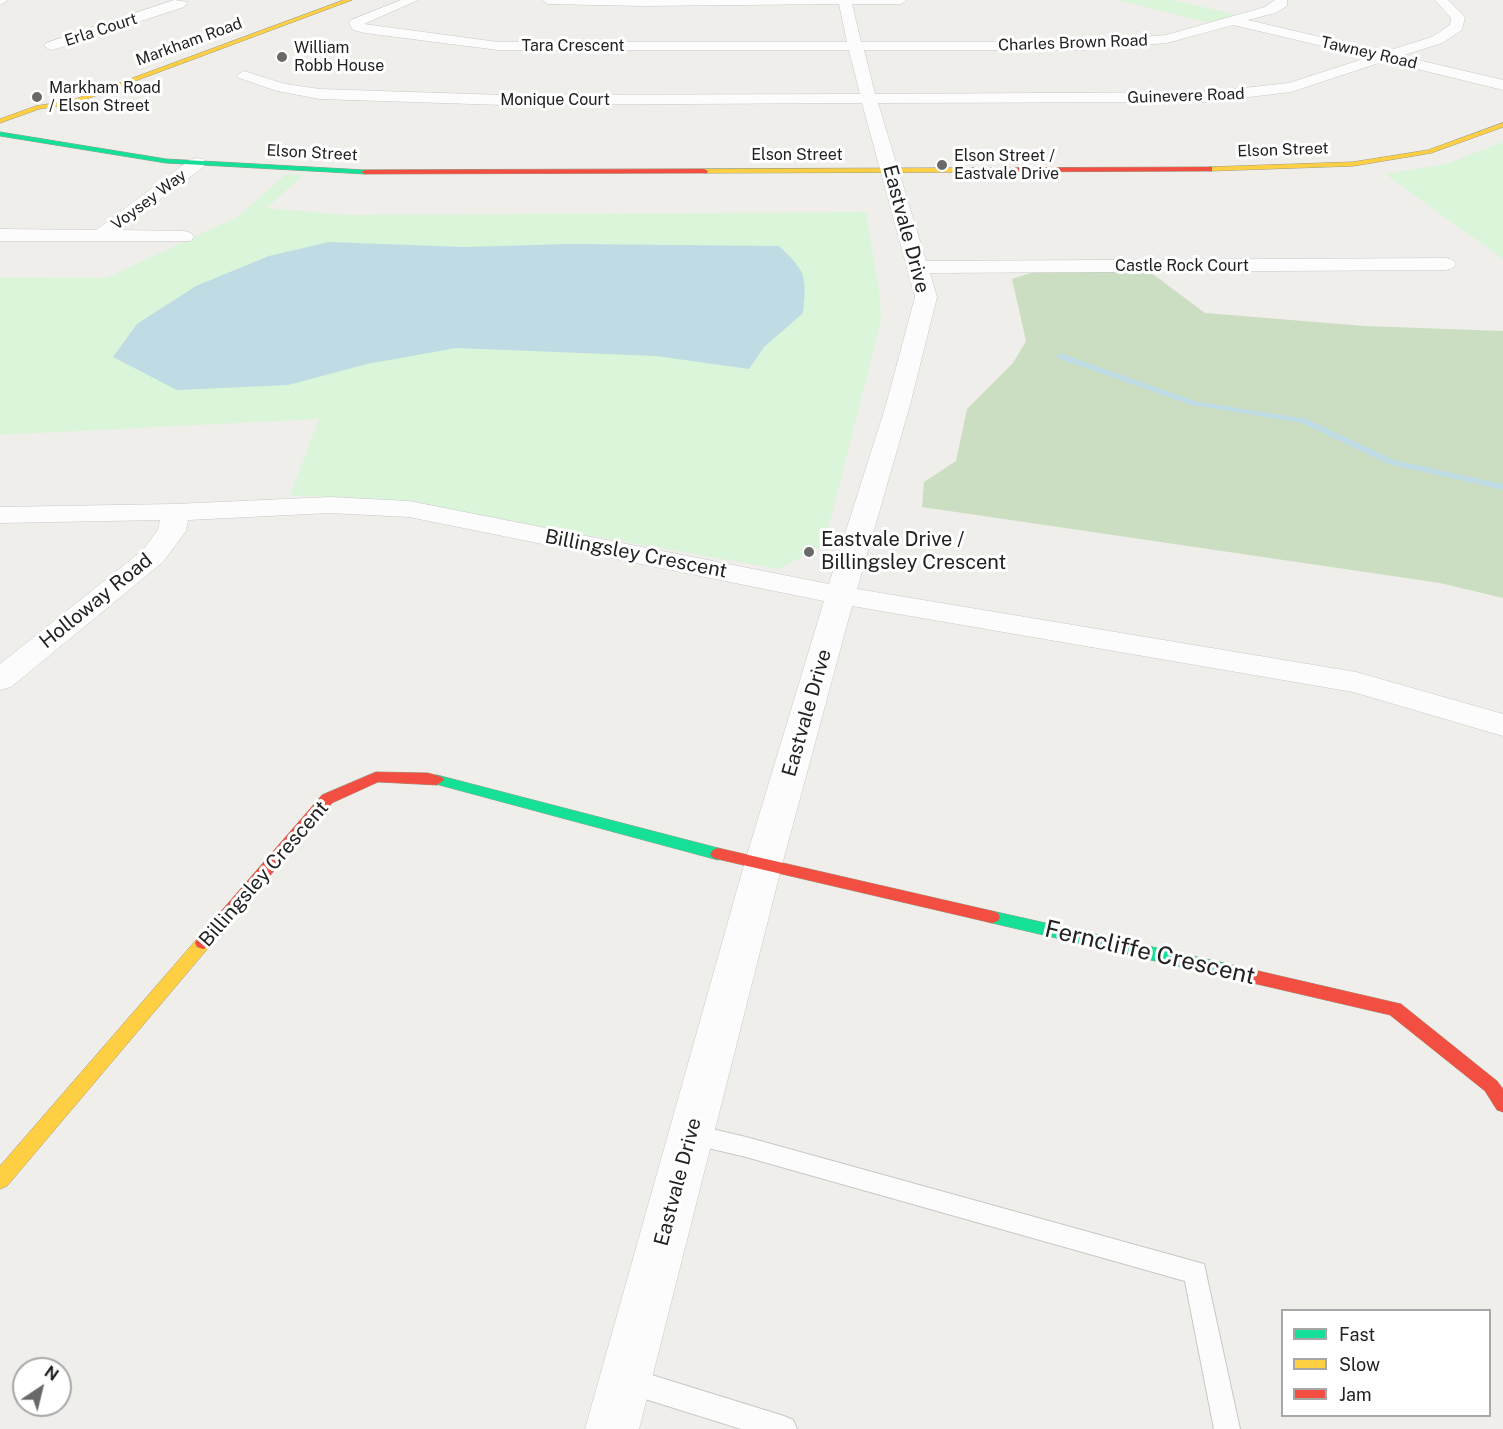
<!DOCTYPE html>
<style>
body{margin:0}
#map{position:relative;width:1503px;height:1429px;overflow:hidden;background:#f0eeeb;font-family:"Public Sans",sans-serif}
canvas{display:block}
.legend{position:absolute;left:1281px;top:1309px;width:210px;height:108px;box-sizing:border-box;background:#fff;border:2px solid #a7a7a7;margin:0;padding:8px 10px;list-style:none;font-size:18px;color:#222}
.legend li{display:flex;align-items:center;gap:12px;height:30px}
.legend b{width:30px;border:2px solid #a7a7a7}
.north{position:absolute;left:12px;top:1357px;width:60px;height:60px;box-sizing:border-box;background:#fff;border:2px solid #a7a7a7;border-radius:50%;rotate:35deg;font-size:16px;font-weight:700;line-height:24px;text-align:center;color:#222}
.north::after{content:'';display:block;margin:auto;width:21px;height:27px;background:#6a6968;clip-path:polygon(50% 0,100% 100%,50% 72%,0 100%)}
</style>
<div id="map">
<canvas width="1503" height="1429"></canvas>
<ul class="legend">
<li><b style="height:8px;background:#16e098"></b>Fast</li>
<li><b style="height:8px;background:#ffcf43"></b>Slow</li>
<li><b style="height:8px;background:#f24e42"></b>Jam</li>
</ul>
<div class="north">N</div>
</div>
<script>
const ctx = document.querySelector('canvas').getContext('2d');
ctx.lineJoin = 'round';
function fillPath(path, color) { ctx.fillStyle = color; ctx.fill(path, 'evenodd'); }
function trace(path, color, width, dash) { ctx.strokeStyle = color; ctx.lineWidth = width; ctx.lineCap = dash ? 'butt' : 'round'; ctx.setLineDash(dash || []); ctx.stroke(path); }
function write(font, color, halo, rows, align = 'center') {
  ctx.font = font + ' "Public Sans",sans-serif'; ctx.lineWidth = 6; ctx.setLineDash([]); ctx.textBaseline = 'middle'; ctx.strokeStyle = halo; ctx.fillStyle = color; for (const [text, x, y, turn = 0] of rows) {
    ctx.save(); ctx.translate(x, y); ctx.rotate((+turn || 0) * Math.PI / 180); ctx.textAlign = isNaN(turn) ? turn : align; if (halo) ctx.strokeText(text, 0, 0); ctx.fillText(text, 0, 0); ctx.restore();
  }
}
const forest = new Path2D(`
 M 1116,263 L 1150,272 L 1205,313 L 1365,326 L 1503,331 L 1503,598 L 1440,583 L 922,507 L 924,482 L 956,461 L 967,409 L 1013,363 L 1026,341 L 1012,279 L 1055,265 Z`);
const park = new Path2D(`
 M 1118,0 L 1173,0 L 1238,15 L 1210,23 Z
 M 1503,142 L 1503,259 L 1385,174 L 1446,164 Z
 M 286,174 L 303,175 L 267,208 L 344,215 L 866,212 L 880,296 L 881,320 L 824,545 L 779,569 L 399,502 L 290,495 L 319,419 L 0,435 L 0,277 L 106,278 L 237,217 Z`);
const water = new Path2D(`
 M 329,242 L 464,247 L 570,244 L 779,246 C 806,272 807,275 803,313 L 764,347 L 749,369 L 656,356 L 456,348 L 367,364 L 288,385 L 177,390 L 113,357 L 137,324 L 196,286 L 269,256 Z`);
const stream = new Path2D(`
 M 1057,354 L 1063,354 L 1195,401 L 1307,419 L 1394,460 L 1503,484 L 1503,490 L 1388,464 L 1302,423 L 1191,405 L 1057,358 Z`);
const lane = new Path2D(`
 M 691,1124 L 746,1137 L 1204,1264 L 1240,1429 L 1214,1429 L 1185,1281 L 746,1157 L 691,1144 L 683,1141 L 680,1134 L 683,1127 Z
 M 629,1368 L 784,1416 L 793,1420 L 797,1429 L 741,1429 L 629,1394 L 620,1390 L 616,1381 L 620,1372 Z`);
const street = new Path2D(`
 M 0,0 L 8,0 L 0,5 Z
 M 174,0 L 188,2 L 184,7 L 56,49 L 51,50 L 44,46 L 46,43 Z
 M 401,0 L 418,0 L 364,24 L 498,42 L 847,42 L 839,4 L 643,6 L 548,4 L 542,0 L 907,0 L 901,4 L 852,4 L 861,42 L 1086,42 L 1166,35 L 1265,7 L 1275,0 L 1287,0 L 1287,6 L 1275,13 L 1248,20 L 1384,52 L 1432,37 L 1450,25 L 1451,18 L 1435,0 L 1448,0 L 1465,17 L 1462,30 L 1442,43 L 1401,56 L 1503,80 L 1503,90 L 1385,61 L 1291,92 L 1207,102 L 878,103 L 926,261 L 1446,258 L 1453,260 L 1456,264 L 1453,268 L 1446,270 L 930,273 L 937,297 L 910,405 L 857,589 L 1356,672 L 1503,714 L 1503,736 L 1353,692 L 852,606 L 782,865 L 639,1429 L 585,1429 L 744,865 L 824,601 L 409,517 L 330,513 L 188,520 L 186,531 L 163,562 L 11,687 L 0,690 L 0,664 L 143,550 L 158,530 L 160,520 L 0,523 L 0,507 L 175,504 L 330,497 L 409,501 L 829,584 L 886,405 L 915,297 L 862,103 L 503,105 L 320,99 L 277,91 L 239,78 L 237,75 L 244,71 L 285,84 L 320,89 L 503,95 L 860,94 L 849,50 L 498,50 L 365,33 L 353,30 L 349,23 L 351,20 ZM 1233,25 L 1369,57 L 1289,83 L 1207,92 L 875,94 L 864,50 L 1086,50 L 1167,43 Z
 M 197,158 L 203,159 L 206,163 L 203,167 L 120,230 L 184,231 L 191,233 L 194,237 L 191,241 L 0,241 L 0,229 L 96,230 L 191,159 Z`);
const fast = new Path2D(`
 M 0,132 L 166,159 L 365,170 L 369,172 L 365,174 L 166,163 L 0,136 Z
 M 437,775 L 718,848 L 723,850 L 726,854 L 723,858 L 718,860 L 432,783 L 430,780 L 432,777 Z
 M 992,911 L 1224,963 L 1230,965 L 1232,970 L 1230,975 L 1224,977 L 992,923 L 986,921 L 984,917 L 986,913 Z`);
const slow = new Path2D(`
 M 344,0 L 352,0 L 76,103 L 39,109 L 0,123 L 0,119 L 36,106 L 73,100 Z
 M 1503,123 L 1503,127 L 1431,153 L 1353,166 L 1209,171 L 1205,169 L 1209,167 L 1353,162 L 1428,150 Z
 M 976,168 L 980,170 L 979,172 L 704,173 L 700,171 L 704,169 Z
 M 203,937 L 209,939 L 211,943 L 209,947 L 7,1186 L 0,1189 L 0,1166 L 197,939 Z`);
const jam = new Path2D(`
 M 1209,167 L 1212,167 L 1212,171 L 976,172 L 972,170 L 976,168 Z
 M 704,169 L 708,171 L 707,173 L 365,174 L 361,172 L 365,170 Z
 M 376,772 L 428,773 L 442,777 L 444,780 L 437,785 L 378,782 L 332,803 L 209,947 L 203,949 L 197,947 L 195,943 L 197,939 L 322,795 Z
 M 718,848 L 992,911 L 998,913 L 1000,917 L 998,921 L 992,923 L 713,858 L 710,854 L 713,850 Z
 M 1224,963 L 1401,1004 L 1497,1081 L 1503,1089 L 1503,1112 L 1497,1110 L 1485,1091 L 1390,1015 L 1218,975 L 1216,970 L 1218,965 Z`);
const markers = [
 [282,57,6,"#6a6968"],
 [37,97,6,"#6a6968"],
 [942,165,6,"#6a6968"],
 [809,552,6,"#6a6968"]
];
const farStreetnames = [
 ["Erla Court",101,30,-18],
 ["Markham Road",189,42,-20],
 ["Charles Brown Road",1073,43,-2],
 ["Tara Crescent",573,46],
 ["Tawney Road",1369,53,13],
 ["Guinevere Road",1186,96,-2],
 ["Monique Court",555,100],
 ["Elson Street",1283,150,-2],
 ["Elson Street",312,153,3],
 ["Elson Street",797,155],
 ["Voysey Way",149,200,-37],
 ["Castle Rock Court",1182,266]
];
const farPoinames = [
 ["William",294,48],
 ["Robb House",294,66],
 ["Markham Road",49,88],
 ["/ Elson Street",49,106],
 ["Elson Street /",954,156],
 ["Eastvale Drive",954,174]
];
const streetNames = [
 ["Eastvale Drive",906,229,75],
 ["Billingsley Crescent",636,554,11],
 ["Holloway Road",96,601,-39],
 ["Eastvale Drive",807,713,-74],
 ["Billingsley Crescent",264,874,-49],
 ["Eastvale Drive",678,1182,-75]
];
const poiNames = [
 ["Eastvale Drive /",821,540],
 ["Billingsley Crescent",821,563]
];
const nearStreetnames = [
 ["Ferncliffe Crescent",1150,953,13]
];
fillPath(forest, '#cbdec1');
fillPath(park, '#daf5da');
fillPath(water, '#bfdbe3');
fillPath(stream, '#bfdbe3');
trace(lane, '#c9c8c7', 2);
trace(street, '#c9c8c7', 1);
trace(fast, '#999a82', 1);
trace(slow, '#999a82', 1);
trace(jam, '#999a82', 1);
fillPath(lane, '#fdfcfc');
fillPath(street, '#fdfcfc');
fillPath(fast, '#16e098');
fillPath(slow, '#ffcf43');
fillPath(jam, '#f24e42');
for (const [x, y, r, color] of markers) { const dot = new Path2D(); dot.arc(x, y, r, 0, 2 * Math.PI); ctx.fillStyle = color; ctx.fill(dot); trace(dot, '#fff', 2); }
write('16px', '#222', '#fff', farStreetnames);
write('16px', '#222', '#fff', farPoinames, 'left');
write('20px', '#222', '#fff', streetNames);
write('20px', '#222', '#fff', poiNames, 'left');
write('24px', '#222', '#fff', nearStreetnames);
</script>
